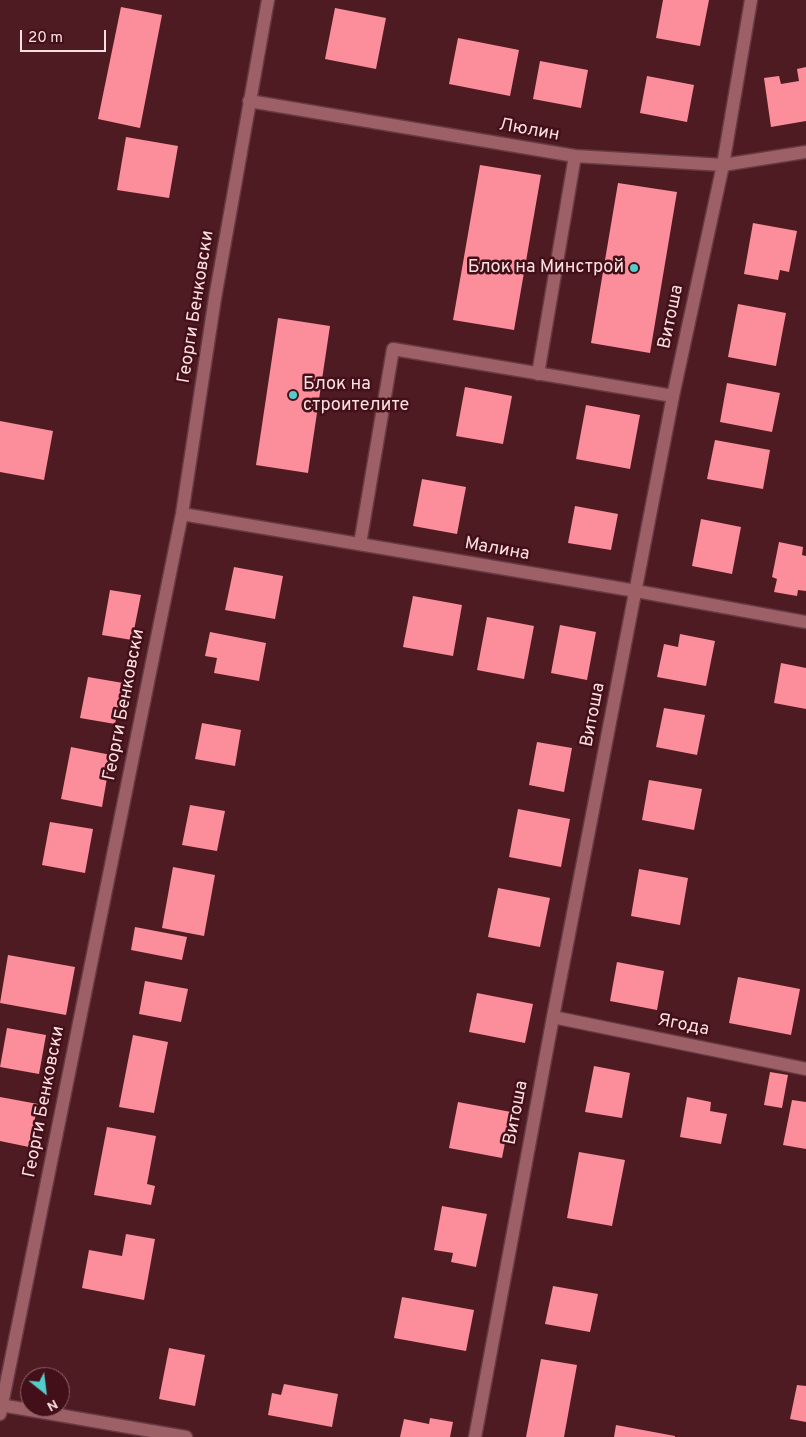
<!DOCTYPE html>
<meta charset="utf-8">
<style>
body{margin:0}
#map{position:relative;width:806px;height:1437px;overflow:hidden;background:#4f1b23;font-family:Overpass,sans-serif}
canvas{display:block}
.north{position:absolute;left:20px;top:1367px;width:50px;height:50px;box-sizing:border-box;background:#431019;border:1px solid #8d6369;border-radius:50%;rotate:151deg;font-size:14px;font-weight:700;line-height:20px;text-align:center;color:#fcdfe1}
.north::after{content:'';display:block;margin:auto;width:18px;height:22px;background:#53cdcb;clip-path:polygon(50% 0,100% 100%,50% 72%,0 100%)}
.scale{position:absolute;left:20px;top:30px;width:86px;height:22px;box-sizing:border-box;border:2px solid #fcdfe1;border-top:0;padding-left:6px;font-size:15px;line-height:18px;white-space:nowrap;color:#fcdfe1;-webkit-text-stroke:4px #431019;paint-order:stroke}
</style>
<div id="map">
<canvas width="806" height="1437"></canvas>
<div class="north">N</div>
<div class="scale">20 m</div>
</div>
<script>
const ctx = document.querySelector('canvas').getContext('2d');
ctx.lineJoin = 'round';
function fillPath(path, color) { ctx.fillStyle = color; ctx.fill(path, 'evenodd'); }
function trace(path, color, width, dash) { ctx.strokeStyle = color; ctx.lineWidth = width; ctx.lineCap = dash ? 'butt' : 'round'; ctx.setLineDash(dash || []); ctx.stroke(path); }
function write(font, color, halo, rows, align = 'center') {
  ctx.font = font + ' Overpass,sans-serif'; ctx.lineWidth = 5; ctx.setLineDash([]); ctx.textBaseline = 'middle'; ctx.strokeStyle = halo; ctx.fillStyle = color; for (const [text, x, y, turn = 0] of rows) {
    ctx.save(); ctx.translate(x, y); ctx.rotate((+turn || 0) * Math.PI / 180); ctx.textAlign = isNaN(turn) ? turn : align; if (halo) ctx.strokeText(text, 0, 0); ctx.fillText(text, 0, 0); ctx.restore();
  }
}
const building = new Path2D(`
 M 663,0 L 709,0 L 700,46 L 656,38 Z
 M 121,7 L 162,15 L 140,128 L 98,119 Z
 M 335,8 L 386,18 L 376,69 L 325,59 Z
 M 458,38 L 519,50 L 510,96 L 449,84 Z
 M 540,61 L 588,70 L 581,108 L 533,99 Z
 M 806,67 L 806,121 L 771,127 L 764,78 L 779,76 L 781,84 L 799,81 L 797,69 Z
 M 647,76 L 694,85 L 687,122 L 640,113 Z
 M 126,137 L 178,146 L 169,198 L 117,190 Z
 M 480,165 L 541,175 L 514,330 L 453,320 Z
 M 618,183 L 677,192 L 650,353 L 591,343 Z
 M 753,223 L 797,231 L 789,272 L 780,270 L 778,280 L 744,274 Z
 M 738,304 L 786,313 L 776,366 L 728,357 Z
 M 278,318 L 330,326 L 308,473 L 256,465 Z
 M 727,383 L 780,393 L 772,432 L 720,422 Z
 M 465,387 L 512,396 L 503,444 L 456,436 Z
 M 586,405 L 640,415 L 630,469 L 576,459 Z
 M 0,421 L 53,431 L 44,480 L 0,472 Z
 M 715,440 L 770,450 L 763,489 L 707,479 Z
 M 422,479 L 466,487 L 457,534 L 413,526 Z
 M 575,506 L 618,514 L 611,550 L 568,543 Z
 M 701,519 L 741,527 L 732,574 L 692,566 Z
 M 779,542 L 803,547 L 802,555 L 806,556 L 806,591 L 798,590 L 797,596 L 774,592 L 777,579 L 772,577 Z
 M 234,567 L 283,576 L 275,619 L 225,610 Z
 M 110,590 L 141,595 L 132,640 L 102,635 Z
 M 413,596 L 462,605 L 453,656 L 403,647 Z
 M 487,617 L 534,626 L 524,679 L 477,670 Z
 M 560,625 L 596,632 L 587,680 L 551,673 Z
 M 210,632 L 266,643 L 259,681 L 214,673 L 217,658 L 205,656 Z
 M 680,634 L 715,641 L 706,686 L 657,677 L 664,644 L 678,647 Z
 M 781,663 L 806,668 L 806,709 L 774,703 Z
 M 88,677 L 123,683 L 115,724 L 80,718 Z
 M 664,708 L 705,715 L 697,755 L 656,747 Z
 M 202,723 L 241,730 L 235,766 L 195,759 Z
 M 537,742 L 572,748 L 564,792 L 529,785 Z
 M 71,747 L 111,755 L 102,807 L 61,799 Z
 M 649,780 L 702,789 L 694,830 L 642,820 Z
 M 190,805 L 225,811 L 217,851 L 182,845 Z
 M 518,809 L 570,819 L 561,867 L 509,857 Z
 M 50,822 L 93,829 L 85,873 L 42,865 Z
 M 173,867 L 215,875 L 204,936 L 162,928 Z
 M 639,869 L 688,878 L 680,925 L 631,916 Z
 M 498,888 L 550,898 L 540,947 L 488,937 Z
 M 135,927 L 187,937 L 182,960 L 131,950 Z
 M 8,955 L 75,967 L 66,1015 L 0,1003 Z
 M 617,962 L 664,971 L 657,1010 L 610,1001 Z
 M 738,977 L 800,989 L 791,1035 L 729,1023 Z
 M 145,981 L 188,989 L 181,1022 L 139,1014 Z
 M 477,993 L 533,1004 L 525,1043 L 469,1032 Z
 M 7,1028 L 46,1035 L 39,1074 L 0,1067 Z
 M 133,1035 L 168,1042 L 154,1113 L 119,1107 Z
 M 594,1066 L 630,1073 L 622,1118 L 585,1112 Z
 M 770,1072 L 788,1075 L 782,1108 L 764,1105 Z
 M 0,1097 L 38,1104 L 29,1147 L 0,1141 Z
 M 687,1097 L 711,1102 L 710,1111 L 727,1114 L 721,1144 L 680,1137 Z
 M 792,1100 L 806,1102 L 806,1149 L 783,1145 Z
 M 458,1102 L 511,1112 L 502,1158 L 449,1148 Z
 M 107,1127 L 156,1136 L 147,1184 L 155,1186 L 151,1205 L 94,1195 Z
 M 579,1152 L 625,1160 L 612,1226 L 567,1218 Z
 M 442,1206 L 487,1214 L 476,1267 L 451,1262 L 453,1253 L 434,1250 Z
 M 126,1234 L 155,1239 L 144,1300 L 82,1288 L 89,1250 L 122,1256 Z
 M 553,1286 L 598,1294 L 590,1332 L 545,1324 Z
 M 402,1297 L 474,1310 L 466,1351 L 394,1338 Z
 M 169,1348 L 205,1355 L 195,1406 L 159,1399 Z
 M 541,1359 L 577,1365 L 564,1437 L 526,1437 Z
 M 284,1384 L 338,1394 L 332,1427 L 268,1415 L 272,1393 L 281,1395 Z
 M 797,1385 L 806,1386 L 806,1422 L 790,1419 Z
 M 430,1418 L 453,1422 L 450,1437 L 400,1437 L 404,1419 L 429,1424 Z
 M 616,1425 L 675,1436 L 675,1437 L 614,1437 Z`);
const minor = new Path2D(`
 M 249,101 L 575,156 L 723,165 L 806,152
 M 538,374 L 575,156
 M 182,514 L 636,591 L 806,622
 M 360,544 L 393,349 L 673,396
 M 553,1017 L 806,1069
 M 0,1405 L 186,1437
 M 0,1414 L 182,514 L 215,298 L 268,0
 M 475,1437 L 553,1017 L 673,396 L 723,165 L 751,0`);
const markers = [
 [634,268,5,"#53cdcb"],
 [293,395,5,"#53cdcb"]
];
const streetNames = [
 ["Люлин",529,131,10],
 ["Георги Бенковски",197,307,-81],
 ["Витоша",672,317,-78],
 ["Малина",497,550,10],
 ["Георги Бенковски",125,705,-79],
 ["Витоша",594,715,-79],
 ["Ягода",683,1026,11],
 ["Георги Бенковски",45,1102,-79],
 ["Витоша",517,1113,-79]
];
const poiNames = [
 ["Блок на Минстрой",624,268],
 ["Блок на",303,385,"left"],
 ["строителите",303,406,"left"]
];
fillPath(building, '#fb8e9a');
trace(minor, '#673b43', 15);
trace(minor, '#9d6066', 12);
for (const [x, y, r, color] of markers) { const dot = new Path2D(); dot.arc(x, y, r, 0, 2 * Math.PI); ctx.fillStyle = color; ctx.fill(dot); trace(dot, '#431019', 2); }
write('18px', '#fcdfe1', '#431019', streetNames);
write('18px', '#fcdfe1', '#431019', poiNames, 'right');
</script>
